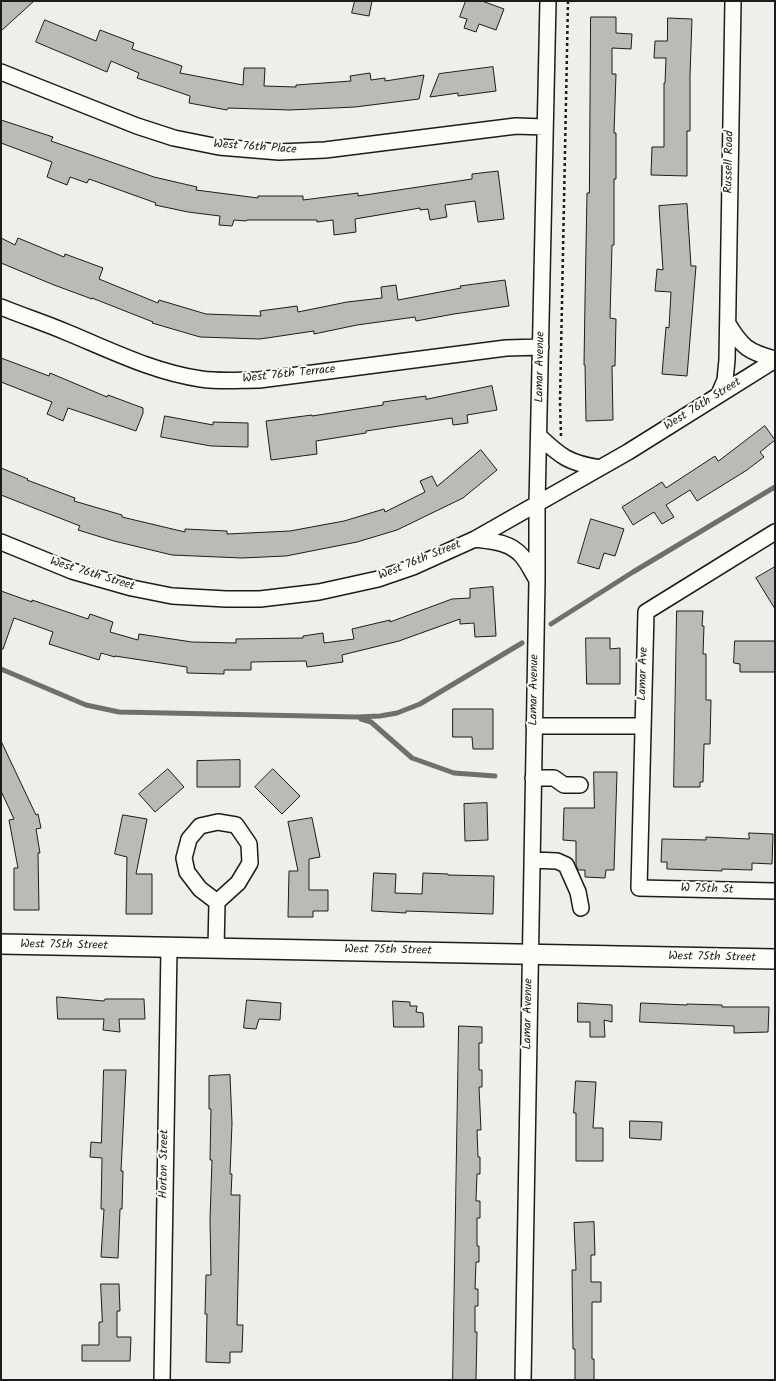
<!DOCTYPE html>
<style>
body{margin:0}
#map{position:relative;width:776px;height:1381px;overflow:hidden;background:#f0eeea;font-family:Kalam,sans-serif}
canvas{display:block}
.frame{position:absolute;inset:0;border:2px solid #1c1c1c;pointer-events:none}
</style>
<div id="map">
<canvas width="776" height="1381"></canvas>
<div class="frame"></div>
</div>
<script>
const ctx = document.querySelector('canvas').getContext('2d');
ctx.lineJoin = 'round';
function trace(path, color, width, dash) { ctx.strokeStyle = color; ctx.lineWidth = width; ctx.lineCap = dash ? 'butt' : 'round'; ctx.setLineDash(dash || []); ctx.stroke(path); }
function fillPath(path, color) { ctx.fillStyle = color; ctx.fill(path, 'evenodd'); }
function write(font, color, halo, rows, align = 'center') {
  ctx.font = font + ' Kalam,sans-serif'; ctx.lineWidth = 4; ctx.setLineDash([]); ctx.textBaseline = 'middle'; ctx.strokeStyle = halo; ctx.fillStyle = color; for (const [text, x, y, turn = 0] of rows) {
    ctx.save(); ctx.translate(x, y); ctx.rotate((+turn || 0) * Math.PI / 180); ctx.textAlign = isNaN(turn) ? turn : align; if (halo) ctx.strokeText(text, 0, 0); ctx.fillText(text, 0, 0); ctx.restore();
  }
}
const stream = new Path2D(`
 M 551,624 L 633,572 L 775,487
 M 1,669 L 86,705 L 119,712 L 357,717 L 380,716 L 397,713 L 420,704 L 522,643
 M 361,719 L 371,722 L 412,758 L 454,773 L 495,776`);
const building = new Path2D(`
 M 1,1 L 34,1 L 1,31 Z
 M 355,1 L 372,1 L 369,16 L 352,13 Z
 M 466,1 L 482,1 L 504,9 L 496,30 L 479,24 L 476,32 L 464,28 L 467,19 L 460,17 Z
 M 591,17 L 616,17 L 616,33 L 632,34 L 631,49 L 612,48 L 612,74 L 616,74 L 614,133 L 616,133 L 616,179 L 614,179 L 614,245 L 612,245 L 610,318 L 616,319 L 615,366 L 612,366 L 613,420 L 586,421 L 585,365 L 584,365 L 585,301 L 587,193 L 589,193 Z
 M 668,18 L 692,19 L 690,76 L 690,131 L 687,131 L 687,176 L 651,175 L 652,147 L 664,147 L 664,83 L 665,83 L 666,58 L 654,58 L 655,41 L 667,41 Z
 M 45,20 L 96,41 L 100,30 L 134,43 L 132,49 L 182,66 L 180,73 L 243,85 L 244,68 L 265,68 L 264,86 L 296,87 L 296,85 L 351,81 L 350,76 L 370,73 L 371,80 L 385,78 L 385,81 L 424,75 L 419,99 L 355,107 L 290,110 L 228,108 L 227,110 L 189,103 L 190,96 L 137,78 L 139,73 L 111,61 L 107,72 L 36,42 Z
 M 493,67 L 496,91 L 458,96 L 458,93 L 430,97 L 439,74 Z
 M 1,120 L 53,137 L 51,141 L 154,177 L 197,187 L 196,190 L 258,198 L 258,196 L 303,196 L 303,200 L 358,193 L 358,196 L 472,179 L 472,174 L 498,171 L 504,219 L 478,222 L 475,201 L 445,205 L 447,217 L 430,220 L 428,209 L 420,210 L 420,208 L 355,219 L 356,232 L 334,235 L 333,220 L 317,222 L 317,220 L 247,220 L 246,221 L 234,220 L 232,226 L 219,225 L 220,216 L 188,212 L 155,205 L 156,203 L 89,179 L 87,183 L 70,177 L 67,185 L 47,177 L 52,162 L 1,143 Z
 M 687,204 L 691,266 L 696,266 L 687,376 L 662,374 L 666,327 L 669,328 L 671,292 L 655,291 L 657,269 L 663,270 L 659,206 Z
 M 1,238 L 15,245 L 18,238 L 64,257 L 65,254 L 103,268 L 99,279 L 158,303 L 159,300 L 206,314 L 261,316 L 260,311 L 297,306 L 298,312 L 347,302 L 382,298 L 381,287 L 396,285 L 398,300 L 461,288 L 460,286 L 505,280 L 509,306 L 454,314 L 416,321 L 415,317 L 357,325 L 314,334 L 314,331 L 260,339 L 200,337 L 152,323 L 153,322 L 92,298 L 92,299 L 54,285 L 1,263 Z
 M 1,358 L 49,376 L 50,373 L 107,397 L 108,395 L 143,408 L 143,413 L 136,431 L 68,408 L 63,421 L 47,414 L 52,402 L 1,382 Z
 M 492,386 L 497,410 L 467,415 L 468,423 L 453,425 L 452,418 L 366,431 L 366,433 L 316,441 L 317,454 L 271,460 L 266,421 L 312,415 L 312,416 L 383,405 L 383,402 L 426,396 L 426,399 Z
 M 165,416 L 213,425 L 213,422 L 248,423 L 248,447 L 211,446 L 161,437 Z
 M 765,426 L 775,440 L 760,452 L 764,457 L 747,470 L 697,501 L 690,490 L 666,505 L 674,517 L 662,524 L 654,512 L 633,525 L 622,507 L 662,482 L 666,488 L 715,456 L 718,461 Z
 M 481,450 L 497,470 L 463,498 L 397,530 L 357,542 L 286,556 L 242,558 L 172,555 L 114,541 L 78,530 L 80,526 L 1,495 L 1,468 L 28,479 L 27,480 L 75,498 L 74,501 L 122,515 L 122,517 L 185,532 L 185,529 L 227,531 L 227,534 L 290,531 L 344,521 L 384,509 L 385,512 L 425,492 L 420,481 L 432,476 L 437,486 Z
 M 591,519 L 624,529 L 615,556 L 604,553 L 599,569 L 578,563 Z
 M 775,567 L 775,609 L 756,578 Z
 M 493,587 L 496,636 L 475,637 L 474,623 L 460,624 L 460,619 L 399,641 L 342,655 L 343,662 L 307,667 L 306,661 L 251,662 L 251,670 L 224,670 L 224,674 L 187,673 L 187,667 L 115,656 L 115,657 L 101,653 L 99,660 L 49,644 L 53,632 L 14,618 L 3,649 L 1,649 L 1,591 L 32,602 L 32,600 L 88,619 L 90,614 L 113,622 L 110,632 L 138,640 L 139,634 L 192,642 L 236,643 L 236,639 L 303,638 L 303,636 L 323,633 L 324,643 L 354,639 L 352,629 L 390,620 L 390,622 L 452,599 L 470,598 L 470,589 Z
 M 677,611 L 703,611 L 702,626 L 704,626 L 703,654 L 706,654 L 706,700 L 711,700 L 710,744 L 704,744 L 703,782 L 700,782 L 700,787 L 674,787 Z
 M 586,638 L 610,638 L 610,649 L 620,648 L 620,684 L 587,684 Z
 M 735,641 L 775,641 L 775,672 L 740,672 L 740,664 L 734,663 Z
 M 453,709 L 493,709 L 493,749 L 473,749 L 472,737 L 453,737 Z
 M 1,741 L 36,815 L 38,814 L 41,828 L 36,829 L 40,853 L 38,853 L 39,910 L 14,910 L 14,868 L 18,868 L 9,820 L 14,819 L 1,791 Z
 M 240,760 L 240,787 L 197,787 L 197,761 Z
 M 168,769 L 184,787 L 155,812 L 139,794 Z
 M 273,769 L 300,796 L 282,814 L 255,787 Z
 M 594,772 L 617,772 L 614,870 L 606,870 L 605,878 L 585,877 L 585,870 L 578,870 L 576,865 L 576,841 L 563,840 L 564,808 L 594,808 Z
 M 487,803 L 488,840 L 465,841 L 464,804 Z
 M 123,815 L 147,819 L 136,874 L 152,874 L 152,914 L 126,914 L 127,857 L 115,854 Z
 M 312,818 L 320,857 L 309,859 L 309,890 L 328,890 L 328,911 L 313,911 L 313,917 L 288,917 L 289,871 L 298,871 L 288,822 Z
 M 749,833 L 773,834 L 772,864 L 752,863 L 752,870 L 722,869 L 722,871 L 667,869 L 667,862 L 661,862 L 662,839 L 706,840 L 706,837 L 749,839 Z
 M 374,873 L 396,874 L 395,893 L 422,894 L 423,873 L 448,874 L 448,875 L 494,876 L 493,914 L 406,911 L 406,913 L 372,911 Z
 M 57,997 L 104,1001 L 105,999 L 144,999 L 145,1019 L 119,1019 L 120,1032 L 103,1030 L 104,1019 L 58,1019 Z
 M 247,1000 L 281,1003 L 280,1020 L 259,1019 L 256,1029 L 244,1028 Z
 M 393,1001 L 410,1002 L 410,1006 L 417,1006 L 416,1012 L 423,1013 L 424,1027 L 394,1027 Z
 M 578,1003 L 612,1005 L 612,1022 L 604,1020 L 605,1037 L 590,1037 L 590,1022 L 578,1022 Z
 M 641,1003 L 687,1005 L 687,1004 L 722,1005 L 722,1007 L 769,1007 L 768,1032 L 734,1033 L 734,1026 L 640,1022 Z
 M 459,1026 L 482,1027 L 482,1043 L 479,1043 L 479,1070 L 482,1070 L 482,1087 L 479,1087 L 481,1130 L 477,1130 L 478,1157 L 480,1157 L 480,1174 L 477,1174 L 476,1201 L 480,1201 L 480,1218 L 477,1218 L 477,1246 L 479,1246 L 479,1262 L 476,1262 L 475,1289 L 478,1289 L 478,1306 L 475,1306 L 475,1332 L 477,1332 L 476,1380 L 453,1380 Z
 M 104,1070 L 126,1070 L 121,1171 L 123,1171 L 122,1209 L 120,1209 L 118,1258 L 101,1257 L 104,1209 L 101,1209 L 102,1158 L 90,1157 L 91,1142 L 101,1143 Z
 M 230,1075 L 232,1123 L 230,1174 L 232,1174 L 231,1195 L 240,1195 L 237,1325 L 243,1325 L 242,1352 L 230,1352 L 230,1363 L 206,1362 L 207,1314 L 205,1314 L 206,1275 L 211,1275 L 210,1220 L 212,1160 L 210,1160 L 211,1109 L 209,1109 L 209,1076 Z
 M 576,1081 L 596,1082 L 593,1128 L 603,1128 L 603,1161 L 576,1161 L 576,1113 L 574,1113 Z
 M 630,1121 L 662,1122 L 661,1140 L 630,1138 Z
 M 594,1222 L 595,1255 L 591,1255 L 591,1282 L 601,1282 L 601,1302 L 592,1302 L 592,1359 L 594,1359 L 594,1380 L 575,1380 L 575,1349 L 573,1349 L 572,1270 L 576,1270 L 574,1223 Z
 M 101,1284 L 119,1284 L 120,1311 L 117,1311 L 117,1337 L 131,1337 L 130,1361 L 82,1361 L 82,1345 L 99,1345 L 99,1322 L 102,1322 Z`);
const path = new Path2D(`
 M 561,436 L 560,402 L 568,1`);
const minor = new Path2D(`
 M 1,72 L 137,126 L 174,138 L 219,147 L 279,152 L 325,150 L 516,126 L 545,127
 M 1,307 C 23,316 45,323 66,332 C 110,350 153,372 201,379 C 220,382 239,380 259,380 L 506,348 L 541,347
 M 728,324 C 742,347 748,352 775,359
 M 719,394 L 725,380 L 727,360 L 733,1
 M 539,436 C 561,457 569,463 600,468
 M 775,532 L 646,612 L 639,888 L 775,891
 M 475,539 C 492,541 510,542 522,556 C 528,563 532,572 537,580
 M 1,542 L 72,571 L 132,588 L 172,596 L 226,599 L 260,599 L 319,592 L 378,579 L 413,567 L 475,539 L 628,452 L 775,360
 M 534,726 L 642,726
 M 533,778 L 554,778 L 564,785 L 580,785
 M 218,822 L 236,825 L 249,844 L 250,863 L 238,883 L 217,902 L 200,889 L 187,872 L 184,858 L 189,839 L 200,826 Z
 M 532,860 L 557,861 L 566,865 L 578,892 L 581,908
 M 216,949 L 217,902
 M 162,1380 L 169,948
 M 523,1380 L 537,580 L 537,504 L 548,1`);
const major = new Path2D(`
 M 1,944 L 775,959`);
const streetNames = [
 ["West 76th Place",255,148,4],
 ["Russell Road",730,162,-89],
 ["Lamar Avenue",541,367,-89],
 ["West 76th Terrace",289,375,-6],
 ["West 76th Street",703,405,-32],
 ["West 76th Street",420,561,-22],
 ["West 76th Street",92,575,17],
 ["Lamar Ave",644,674,-88],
 ["Lamar Avenue",535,690,-89],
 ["W 75th St",707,890,2],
 ["West 75th Street",64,946,1],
 ["West 75th Street",388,951,1],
 ["West 75th Street",712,958,1],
 ["Lamar Avenue",529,1014,-89],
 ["Horton Street",165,1164,-89]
];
trace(stream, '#706f6d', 5);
fillPath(building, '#bbbab6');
trace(building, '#1c1c1c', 1);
trace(minor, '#1c1c1c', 18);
trace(major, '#1c1c1c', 22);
trace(path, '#1c1c1c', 2.5, [3, 3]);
trace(minor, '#fdfcf7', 15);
trace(major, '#fdfcf7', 19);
write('12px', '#1c1c1c', '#fdfcf7', streetNames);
</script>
